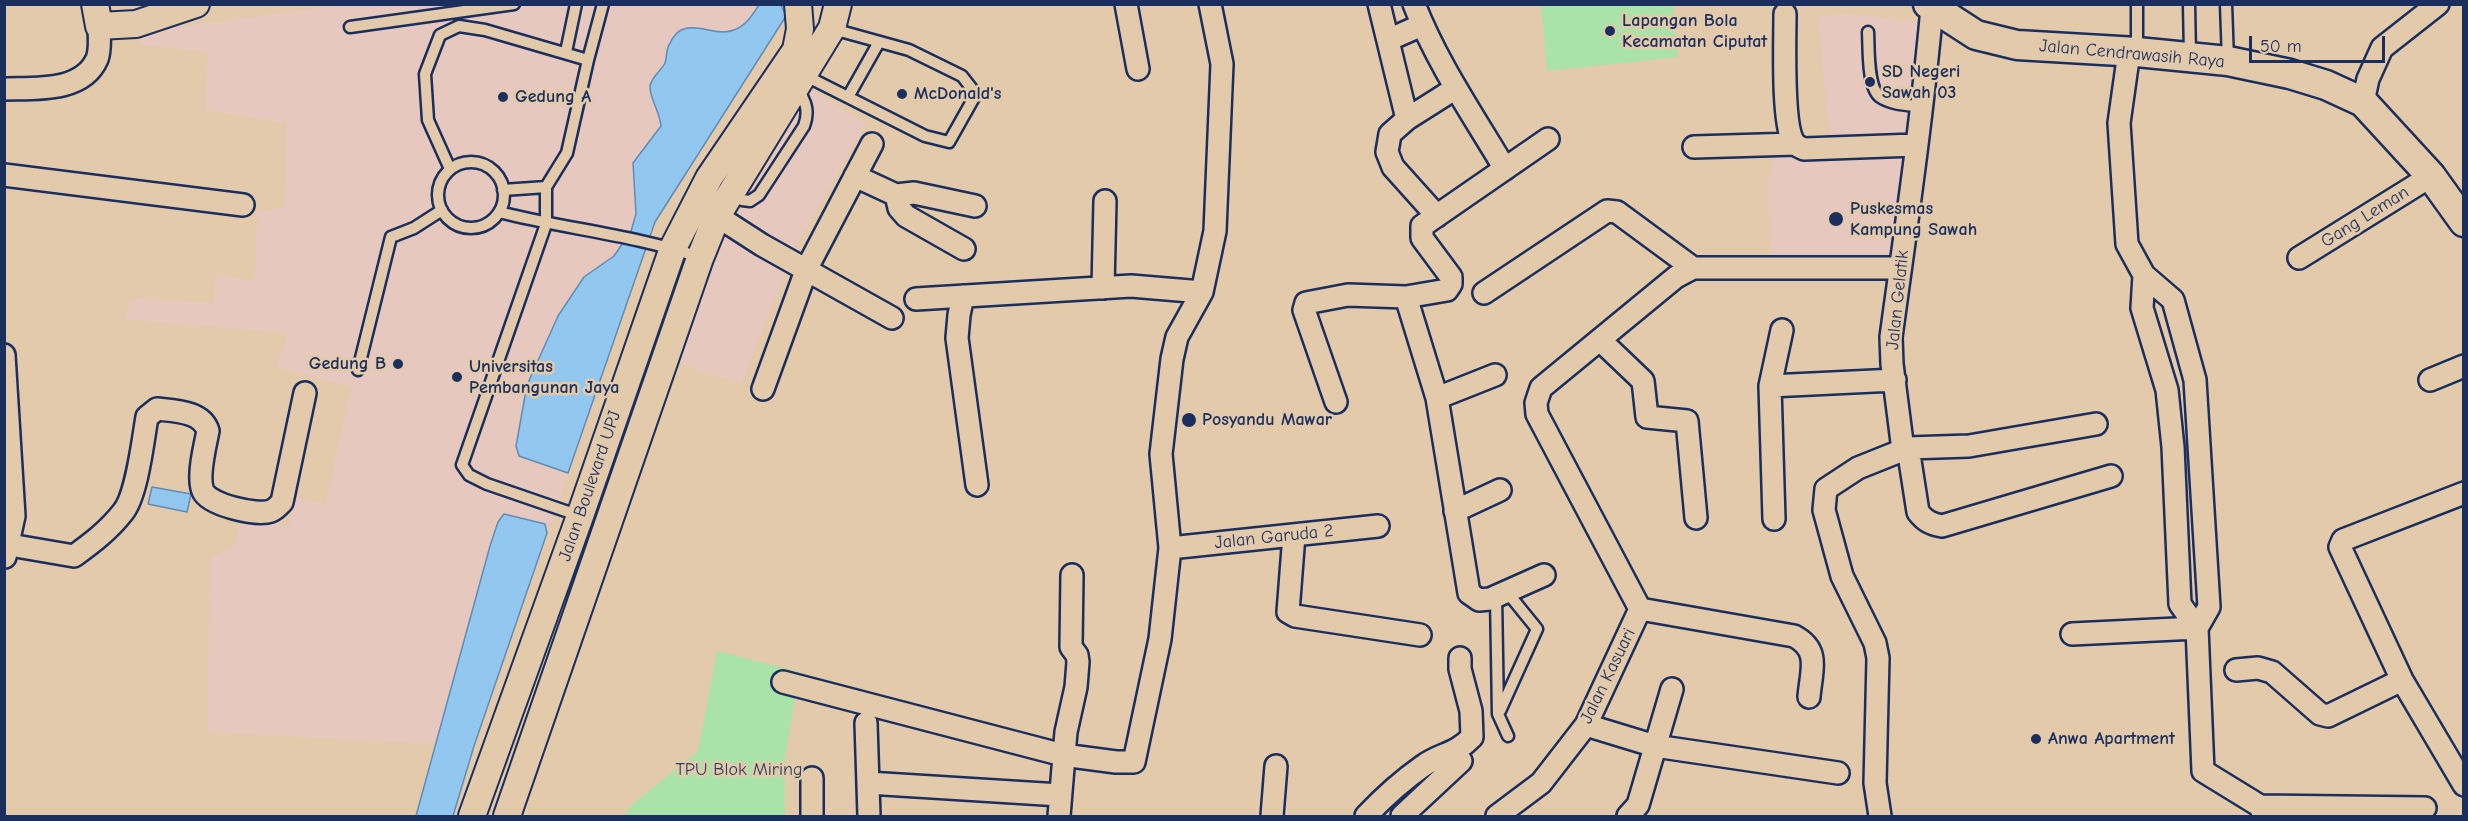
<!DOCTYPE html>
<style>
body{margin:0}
#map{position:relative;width:2468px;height:821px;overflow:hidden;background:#e3caab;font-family:"Comic Neue",sans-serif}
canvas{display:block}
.frame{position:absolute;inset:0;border:6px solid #1b2f5e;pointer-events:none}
.scale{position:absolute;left:2249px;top:36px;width:136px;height:27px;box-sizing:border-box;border:3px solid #1b2f5e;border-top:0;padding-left:8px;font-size:18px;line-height:21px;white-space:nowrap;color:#1b2f5e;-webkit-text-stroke:4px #e3caab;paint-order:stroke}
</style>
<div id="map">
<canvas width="2468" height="821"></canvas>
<div class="frame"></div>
<div class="scale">50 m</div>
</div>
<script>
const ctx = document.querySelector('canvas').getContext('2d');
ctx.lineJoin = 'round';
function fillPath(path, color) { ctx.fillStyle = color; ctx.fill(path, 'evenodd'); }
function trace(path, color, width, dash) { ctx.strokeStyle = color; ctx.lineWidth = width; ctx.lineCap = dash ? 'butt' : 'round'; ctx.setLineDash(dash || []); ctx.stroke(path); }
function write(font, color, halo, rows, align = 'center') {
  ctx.font = font + ' "Comic Neue",sans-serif'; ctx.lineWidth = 5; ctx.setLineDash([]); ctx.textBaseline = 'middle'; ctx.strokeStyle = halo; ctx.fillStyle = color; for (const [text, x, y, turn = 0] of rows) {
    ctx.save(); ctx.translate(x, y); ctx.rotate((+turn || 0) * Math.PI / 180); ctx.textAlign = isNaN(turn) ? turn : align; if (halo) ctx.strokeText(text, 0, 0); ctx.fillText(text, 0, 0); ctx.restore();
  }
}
const built = new Path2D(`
 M 348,4 L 781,5 L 786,16 L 655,222 L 474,746 L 208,732 L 209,560 L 234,545 L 244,516 L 288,527 L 296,497 L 326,505 L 350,387 L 276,367 L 289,333 L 124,319 L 132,298 L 213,303 L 216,274 L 255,282 L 257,211 L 284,208 L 286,123 L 205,110 L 208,52 L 140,45 L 138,36 L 180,27 Z
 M 1847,14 L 1924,22 L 1908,141 L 1830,145 L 1818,16 Z
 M 812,90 L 866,124 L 796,246 L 741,384 L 677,362 L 726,233 Z
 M 1909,149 L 1898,260 L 1771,257 L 1767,182 L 1775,153 Z`);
const green = new Path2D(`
 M 1541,5 L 1673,5 L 1678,57 L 1547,71 Z
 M 717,651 L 799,672 L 785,758 L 785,816 L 623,816 L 633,804 L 698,751 Z`);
const water = new Path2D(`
 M 759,5 L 781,5 L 786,16 L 655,222 L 568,473 L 519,456 L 516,446 L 527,385 L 558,316 L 584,277 L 614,256 L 631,231 L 636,214 L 633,163 L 661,126 C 660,112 649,97 650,86 C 652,76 661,71 665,63 C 667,57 666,50 669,45 C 684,11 711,39 734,30 C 746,26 753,14 759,5 Z
 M 152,487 L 191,494 L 187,512 L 148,504 Z
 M 504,514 L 545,524 L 547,533 L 474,746 L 453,816 L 416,816 L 490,546 L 498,522 Z`);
const service = new Path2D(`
 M 2137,4 L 2137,52
 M 2189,4 L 2190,55
 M 2226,4 L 2228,61
 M 350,27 L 514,4
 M 1868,32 C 1869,48 1867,87 1880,97 C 1891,105 1910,105 1923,107
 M 566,52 L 576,4
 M 588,60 L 603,4
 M 804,75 L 925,136 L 949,142 L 976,94 L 962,76 L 909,50 L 833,29
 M 848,97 L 879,42
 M438 195a33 33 0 1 1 66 0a33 33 0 1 1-66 0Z
 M 450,169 L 428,120 L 425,74 L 440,35 L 459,26 L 485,30 L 588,60 L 567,153 L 546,187 L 503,190
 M 546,187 L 546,224 L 462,465 L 469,475 L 487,484 L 580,516
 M 733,192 L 742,200 L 750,201 L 759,195 L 804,126 C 810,110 805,101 797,87
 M 499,212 C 566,229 634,235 699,257
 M 358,370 L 391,237 L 414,228 L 442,210
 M 1496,596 L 1498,714 L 1508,736
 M 1500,711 L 1537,629 L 1507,592`);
const minor = new Path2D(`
 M 1126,4 L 1138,69
 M 1379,4 L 1407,119
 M 1414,4 C 1437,63 1473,115 1505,169
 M 1785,14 C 1785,40 1782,122 1793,141 C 1795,145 1799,147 1804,149 L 1915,145
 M 1388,40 L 1422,25
 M 2129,52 L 2119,123 L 2127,244 L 2144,275 L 2173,300 L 2195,380 L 2209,607 L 2197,628 L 2180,604 L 2173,447 L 2167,390 L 2142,308 L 2144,275
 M 4,89 C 34,88 82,93 97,59 C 101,49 99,36 99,26
 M 2363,102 L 2368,79 L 2382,48 L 2438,4
 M 1694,147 L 1795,144
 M 4,175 L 243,205
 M 855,176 L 896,195 L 914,193 L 975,206
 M 896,195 L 899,208 L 906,216 L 964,249
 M 717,216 L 762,245 L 892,318
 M 1437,216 L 1393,167 L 1387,152 L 1390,134 L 1407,119 L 1456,88
 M 2299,258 L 2431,176
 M 1103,288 L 1105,201
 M 1484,293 L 1607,211 L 1617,212 L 1693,268
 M 963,296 L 959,315 L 957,338 L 977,485
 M 1406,297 L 1437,398 L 1469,593 L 1479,600 L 1490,599 L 1544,575
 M 916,299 L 1131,286 L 1202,292
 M 1600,340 L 1643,381 L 1647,417 L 1687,421 L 1696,518
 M 4,355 L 14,516 L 5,557
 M 2430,380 L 2464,366
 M 1770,386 L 1895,380
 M 763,389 L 807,268 L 872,144
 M 1437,398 L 1495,375
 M 1336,402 L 1304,310 L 1306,303 L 1348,295 L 1406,297 L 1447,290 L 1451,284 L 1451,277 L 1422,238 L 1422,226 L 1548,139
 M 1908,448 L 1918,512 C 1925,521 1931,524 1942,526 L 2111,476
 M 1903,450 L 1892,364 L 1891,337 C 1906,228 1922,118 1932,8
 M 2464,493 L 2343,540 L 2340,547 L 2402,680 L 2464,785
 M 1455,511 L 1500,490
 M 1774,519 L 1770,386 L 1782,330
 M 1294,535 L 1288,612 L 1295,616 L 1420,635
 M 4,544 L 74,556 C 92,543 109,530 123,512 C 137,495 143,440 147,417 L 157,409 C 174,411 202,411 208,431 C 205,446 197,477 203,491 C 209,505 257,516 271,511 C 276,509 279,505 282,502 L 305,393
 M 1170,548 L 1378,526
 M 1640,609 L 1537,414 L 1536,403 L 1541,388 L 1676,277 L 1693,268 L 1900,268
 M 1640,609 L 1794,636 C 1821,650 1811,671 1809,697
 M 2072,634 L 2197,628 L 2203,771 L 2260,806 L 2264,816
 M 2236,670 L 2258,668 L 2272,672 L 2320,714 L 2328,716 L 2402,680
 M 783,682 L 1063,755 L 1116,762 L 1134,762 L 1160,639 L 1170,548 L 1161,454 L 1172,359 L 1177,337 L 1202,292 L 1215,231 L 1222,64 L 1210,4
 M 866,723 L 869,816
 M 1586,725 L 1655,746 L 1838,773
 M 812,778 L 812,816
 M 868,783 L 1060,795
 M 2260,806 L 2425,808
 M 1059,816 L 1066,732 L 1076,687 L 1078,662 L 1077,655 L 1071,647 L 1072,575
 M 1272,816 L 1276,766
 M 1366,816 C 1383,798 1403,780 1423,766 C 1441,753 1455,755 1472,737 L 1471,711 L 1460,669 L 1460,658
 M 1402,816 L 1461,761
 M 1497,816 L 1541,783 L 1586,725 L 1640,609
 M 1628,816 L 1638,805 L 1672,689
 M 1880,816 L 1875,783 L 1878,658 L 1875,643 L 1842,576 L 1824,510 L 1826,489 L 1858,468 L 1908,448 L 1969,446 L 2096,424`);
const tertiary = new Path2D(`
 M 95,4 L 99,26 L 136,24 L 196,4
 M 472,816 L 580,516 L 673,248 L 709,178 L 796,50 L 800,29 L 798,4
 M 507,816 L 700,258 L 717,216 L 832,28 L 838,4`);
const secondary = new Path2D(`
 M 1928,4 L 1976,35 L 2017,45 L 2137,52 L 2228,61 L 2290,74 L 2326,85 L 2363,102 L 2431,176 L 2464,222`);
const markers = [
 [1610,31,6,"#1b2f5e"],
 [1870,82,6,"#1b2f5e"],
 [902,94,6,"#1b2f5e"],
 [503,97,6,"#1b2f5e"],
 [1836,219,8,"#1b2f5e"],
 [398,364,6,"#1b2f5e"],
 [457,377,6,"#1b2f5e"],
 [1189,420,8,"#1b2f5e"],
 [2036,739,6,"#1b2f5e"]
];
const poiNames = [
 ["Lapangan Bola",1622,21],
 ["Kecamatan Ciputat",1622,42],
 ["SD Negeri",1882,72],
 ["Sawah 03",1882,93],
 ["McDonald's",914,94],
 ["Gedung A",515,97],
 ["Puskesmas",1850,209],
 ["Kampung Sawah",1850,230],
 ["Gedung B",386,364,"right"],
 ["Universitas",469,367],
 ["Pembangunan Jaya",469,388],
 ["Posyandu Mawar",1202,420],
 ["Anwa Apartment",2048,739]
];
const streetNames = [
 ["Jalan Cendrawasih Raya",2132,54,5],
 ["Gang Leman",2365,217,-32],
 ["Jalan Gelatik",1898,300,-84],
 ["Jalan Boulevard UPJ",590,486,-71],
 ["Jalan Garuda 2",1274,537,-6],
 ["Jalan Kasuari",1608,676,-64]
];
const parkNames = [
 ["TPU Blok Miring",739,770]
];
fillPath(built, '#e7c8be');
fillPath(green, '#aae3a7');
fillPath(water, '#92c8f0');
trace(water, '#628bb6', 1.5);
trace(service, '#1b2f5e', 15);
trace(minor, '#1b2f5e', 26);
trace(tertiary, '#1b2f5e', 30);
trace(secondary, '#1b2f5e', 33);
trace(service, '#e3caab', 10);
trace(minor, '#e3caab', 21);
trace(tertiary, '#e3caab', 26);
trace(secondary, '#e3caab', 28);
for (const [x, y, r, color] of markers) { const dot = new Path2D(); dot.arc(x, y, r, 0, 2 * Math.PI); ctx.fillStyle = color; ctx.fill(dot); trace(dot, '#e3caab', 2); }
write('bold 18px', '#1b2f5e', '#e3caab', poiNames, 'left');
write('18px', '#1b2f5e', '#e3caab', streetNames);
write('18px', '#294165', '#e3caab', parkNames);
</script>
